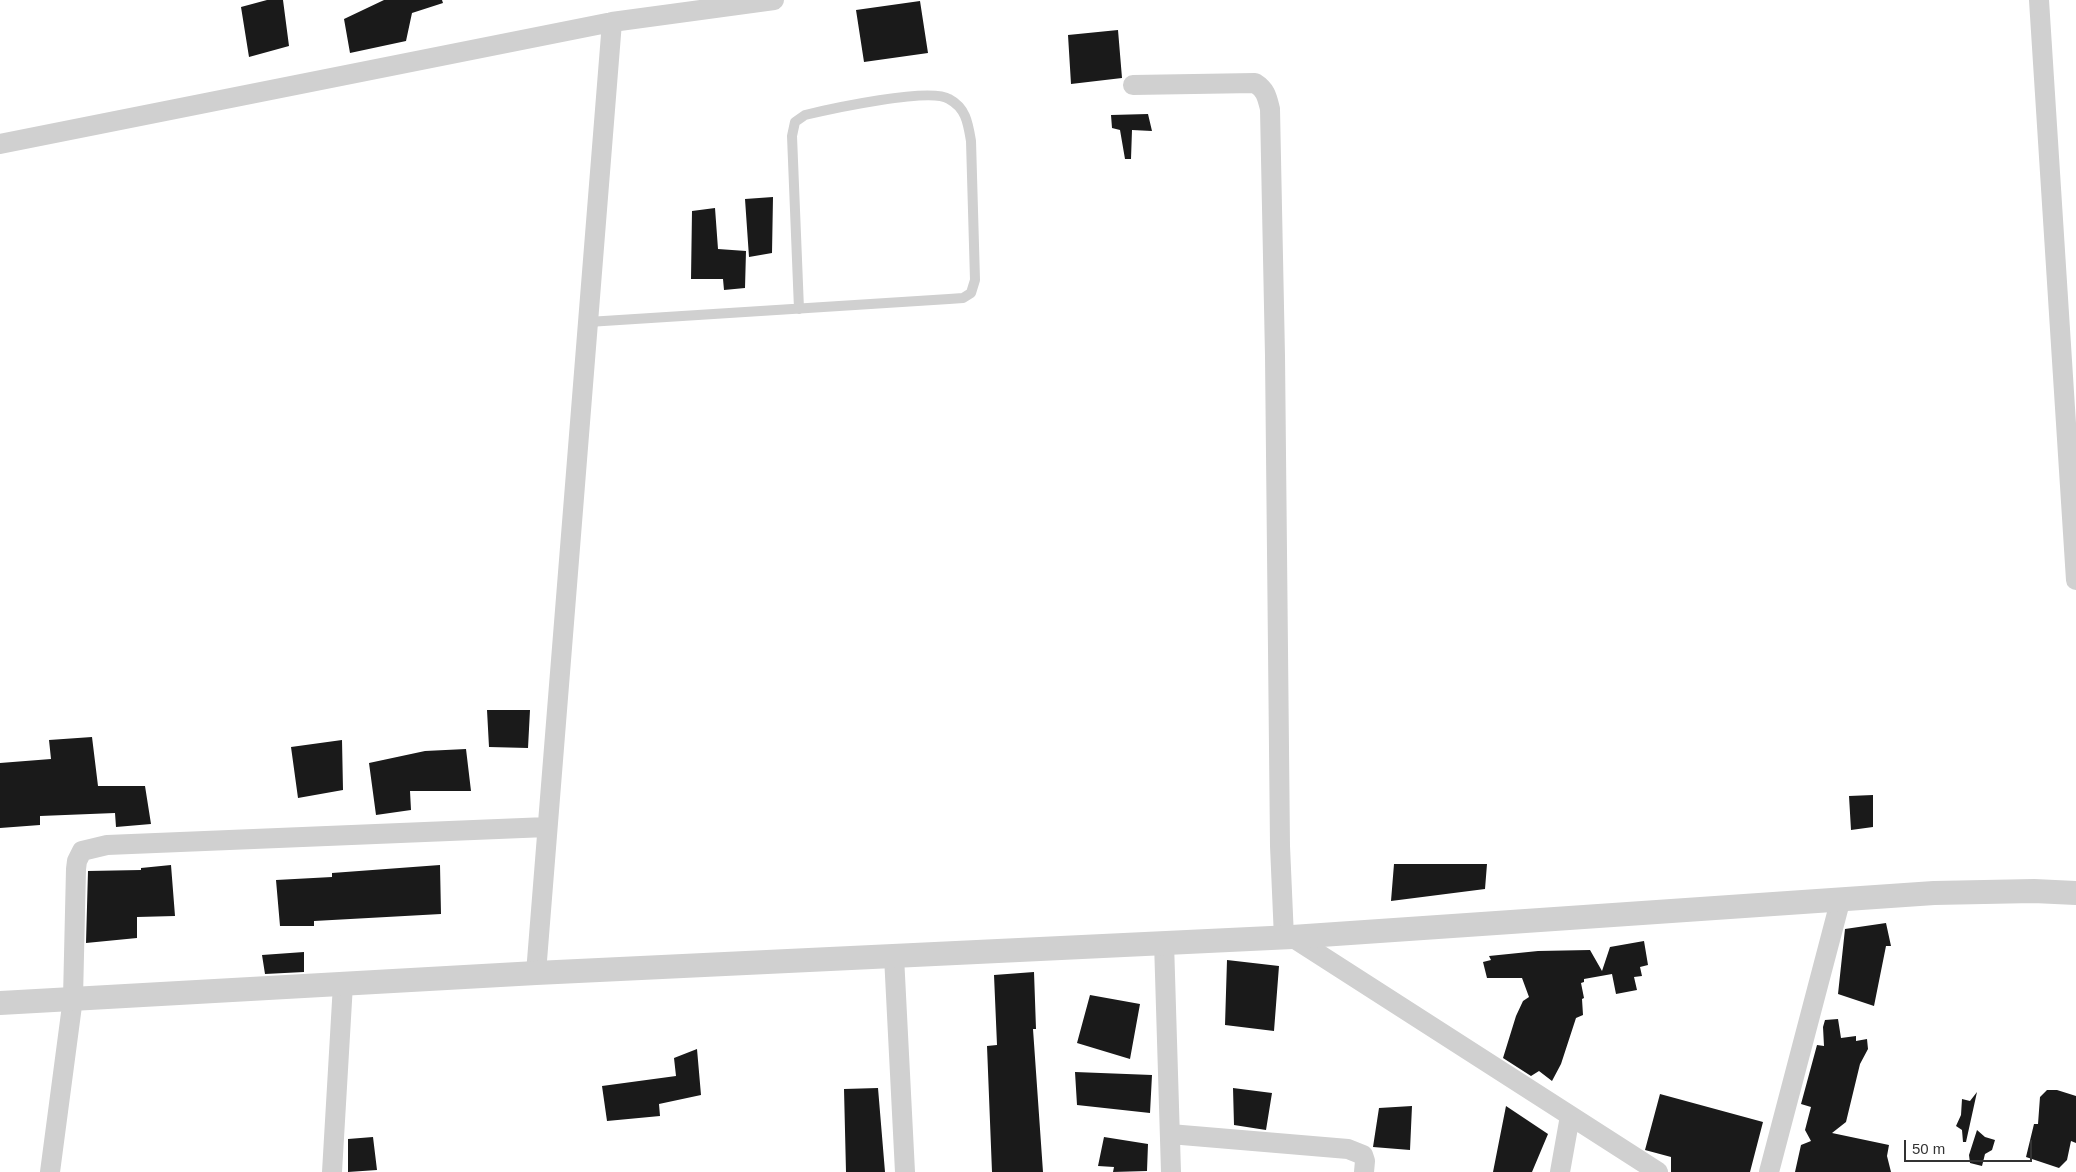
<!DOCTYPE html>
<style>
body{margin:0}
#map{position:relative;width:2076px;height:1172px;overflow:hidden;background:#fff;font-family:Arial,sans-serif}
canvas{display:block}
.scale{position:absolute;left:1904px;top:1140px;width:128px;height:22px;box-sizing:border-box;border:2px solid #333;border-top:0;padding-left:6px;font-size:15px;line-height:18px;white-space:nowrap;color:#333;-webkit-text-stroke:4px #fff;paint-order:stroke}
</style>
<div id="map">
<canvas width="2076" height="1172"></canvas>
<div class="scale">50 m</div>
</div>
<script>
const ctx = document.querySelector('canvas').getContext('2d');
ctx.lineJoin = 'round';
function fillPath(path, color) { ctx.fillStyle = color; ctx.fill(path, 'evenodd'); }
function trace(path, color, width, dash) { ctx.strokeStyle = color; ctx.lineWidth = width; ctx.lineCap = dash ? 'butt' : 'round'; ctx.setLineDash(dash || []); ctx.stroke(path); }
const building = new Path2D(`
 M 267,0 L 283,0 L 289,46 L 249,57 L 241,7 Z
 M 384,0 L 442,0 L 443,3 L 412,13 L 406,41 L 350,53 L 344,19 Z
 M 920,1 L 928,53 L 864,62 L 856,10 Z
 M 1118,30 L 1122,78 L 1071,84 L 1068,35 Z
 M 1148,114 L 1152,131 L 1132,130 L 1131,159 L 1125,159 L 1120,130 L 1112,128 L 1111,115 Z
 M 773,197 L 772,253 L 749,257 L 745,199 Z
 M 715,208 L 718,249 L 746,251 L 745,288 L 724,290 L 723,279 L 691,279 L 692,211 Z
 M 487,710 L 530,710 L 528,748 L 489,747 Z
 M 92,737 L 98,786 L 145,786 L 151,824 L 116,827 L 115,813 L 40,816 L 40,825 L 0,828 L 0,763 L 51,759 L 49,740 Z
 M 342,740 L 343,790 L 298,798 L 291,747 Z
 M 466,749 L 471,791 L 410,791 L 411,810 L 376,815 L 369,763 L 425,751 Z
 M 1873,795 L 1873,827 L 1851,830 L 1849,796 Z
 M 1394,864 L 1487,864 L 1485,889 L 1391,901 Z
 M 171,865 L 175,916 L 137,917 L 137,938 L 86,943 L 88,871 L 141,870 L 141,868 Z
 M 440,865 L 441,914 L 314,921 L 314,926 L 280,926 L 276,880 L 332,877 L 332,873 Z
 M 1886,923 L 1891,946 L 1886,946 L 1874,1006 L 1838,994 L 1845,929 Z
 M 1644,941 L 1648,965 L 1640,967 L 1642,976 L 1634,977 L 1637,990 L 1616,994 L 1612,974 L 1584,979 L 1584,982 L 1581,983 L 1584,998 L 1582,999 L 1583,1015 L 1576,1018 L 1561,1064 L 1552,1081 L 1539,1071 L 1531,1076 L 1503,1058 L 1516,1016 L 1523,1001 L 1529,997 L 1522,978 L 1487,978 L 1483,962 L 1491,960 L 1489,956 L 1538,951 L 1590,950 L 1602,971 L 1610,947 Z
 M 304,952 L 304,972 L 265,974 L 262,955 Z
 M 1227,960 L 1279,966 L 1274,1031 L 1225,1025 Z
 M 1034,972 L 1036,1029 L 1033,1029 L 1043,1172 L 992,1172 L 987,1046 L 997,1045 L 994,975 Z
 M 1090,995 L 1140,1004 L 1130,1059 L 1077,1043 Z
 M 1838,1019 L 1841,1038 L 1856,1036 L 1856,1041 L 1867,1039 L 1868,1049 L 1860,1064 L 1846,1122 L 1832,1133 L 1889,1145 L 1887,1156 L 1891,1172 L 1795,1172 L 1801,1145 L 1811,1141 L 1805,1130 L 1811,1107 L 1801,1104 L 1817,1045 L 1824,1046 L 1823,1027 L 1825,1020 Z
 M 697,1049 L 701,1095 L 659,1104 L 660,1116 L 607,1121 L 602,1086 L 676,1076 L 674,1058 Z
 M 1075,1072 L 1152,1075 L 1150,1113 L 1077,1105 Z
 M 878,1088 L 885,1172 L 846,1172 L 844,1089 Z
 M 1233,1088 L 1272,1093 L 1266,1130 L 1234,1125 Z
 M 2047,1090 L 2057,1090 L 2076,1096 L 2076,1143 L 2071,1141 L 2067,1160 L 2059,1168 L 2026,1157 L 2034,1124 L 2038,1124 L 2040,1097 Z
 M 1977,1092 L 1966,1142 L 1963,1142 L 1962,1130 L 1956,1126 L 1961,1115 L 1962,1099 L 1970,1101 Z
 M 1660,1094 L 1763,1122 L 1750,1172 L 1671,1172 L 1671,1157 L 1645,1150 Z
 M 1412,1106 L 1410,1150 L 1373,1147 L 1379,1108 Z
 M 1506,1106 L 1548,1134 L 1532,1172 L 1493,1172 Z
 M 1977,1130 L 1985,1137 L 1995,1140 L 1992,1150 L 1985,1154 L 1982,1166 L 1970,1163 L 1969,1155 Z
 M 373,1137 L 377,1170 L 348,1172 L 348,1139 Z
 M 1104,1137 L 1148,1144 L 1147,1171 L 1113,1172 L 1114,1167 L 1098,1166 Z`);
const service = new Path2D(`
 M 588,322 L 949,299 L 963,298 L 971,293 L 975,280 L 971,141 C 968,123 966,108 949,99 C 930,87 830,109 805,115 L 795,122 L 792,136 L 799,309`);
const minor = new Path2D(`
 M 2039,0 L 2076,580
 M 1133,85 L 1255,83 C 1266,90 1267,97 1270,109 L 1275,356 L 1280,846 L 1284,938
 M 0,144 L 612,22 L 774,0
 M 1292,937 L 1658,1172
 M 1164,942 L 1171,1172
 M 894,956 L 905,1172
 M 536,973 L 612,22
 M 1170,1134 L 1348,1149 L 1363,1155 L 1365,1161 L 1364,1172
 M 50,1172 L 73,998 L 76,869 L 77,861 L 82,851 L 107,845 L 547,827
 M 332,1172 L 343,984
 M 1560,1172 L 1570,1116
 M 1769,1172 L 1841,898`);
const tertiary = new Path2D(`
 M 0,1003 L 536,973 L 1292,937 L 1934,893 L 2034,891 L 2076,893`);
fillPath(building, '#1a1a1a');
trace(service, '#d0d0d0', 10);
trace(minor, '#d0d0d0', 20);
trace(tertiary, '#d0d0d0', 24);
</script>
